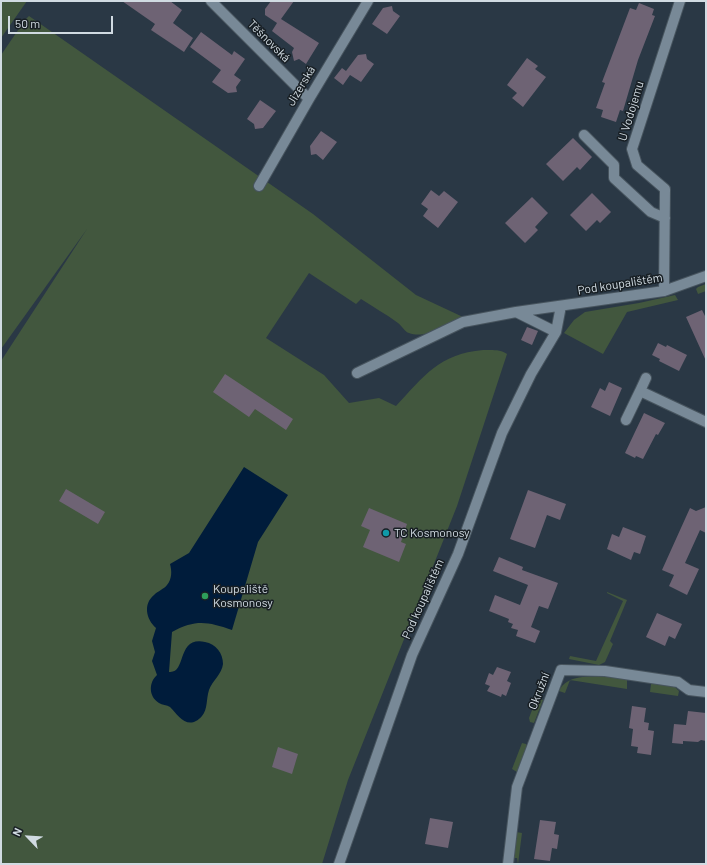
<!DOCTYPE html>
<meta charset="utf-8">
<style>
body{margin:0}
#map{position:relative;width:707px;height:865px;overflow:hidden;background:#2a3845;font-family:Barlow,sans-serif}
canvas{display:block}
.frame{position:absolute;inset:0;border:2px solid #d1dbe2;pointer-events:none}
.north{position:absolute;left:8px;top:817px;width:40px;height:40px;-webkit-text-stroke:3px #181f24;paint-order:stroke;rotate:295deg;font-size:11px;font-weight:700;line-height:16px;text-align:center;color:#d1dbe2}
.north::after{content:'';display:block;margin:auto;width:14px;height:18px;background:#d1dbe2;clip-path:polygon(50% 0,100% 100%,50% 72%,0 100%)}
.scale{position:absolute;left:8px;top:16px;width:105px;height:18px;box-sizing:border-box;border:2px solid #d1dbe2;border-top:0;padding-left:5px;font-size:12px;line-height:14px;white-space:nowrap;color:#d1dbe2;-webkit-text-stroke:3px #181f24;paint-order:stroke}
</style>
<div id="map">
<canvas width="707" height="865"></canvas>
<div class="frame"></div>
<div class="north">N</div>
<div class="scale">50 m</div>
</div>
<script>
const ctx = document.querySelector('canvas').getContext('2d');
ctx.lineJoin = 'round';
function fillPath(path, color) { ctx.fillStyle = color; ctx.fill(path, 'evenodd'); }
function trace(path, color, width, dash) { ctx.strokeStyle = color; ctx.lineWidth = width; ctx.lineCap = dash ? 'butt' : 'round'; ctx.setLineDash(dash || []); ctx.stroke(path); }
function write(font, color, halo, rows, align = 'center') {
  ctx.font = font + ' Barlow,sans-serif'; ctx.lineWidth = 3; ctx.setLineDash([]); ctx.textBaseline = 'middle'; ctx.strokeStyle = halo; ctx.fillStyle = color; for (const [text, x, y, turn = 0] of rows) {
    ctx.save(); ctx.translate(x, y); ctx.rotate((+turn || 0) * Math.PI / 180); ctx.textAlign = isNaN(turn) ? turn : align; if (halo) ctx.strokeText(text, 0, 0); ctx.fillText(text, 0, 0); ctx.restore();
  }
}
const green = new Path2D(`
 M 1,1 L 27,1 L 1,38 Z
 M 29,16 L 313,214 L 416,295 L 463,317 C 451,326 425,339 409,333 C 405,332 402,326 398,323 C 386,314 373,307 361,299 L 356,304 L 309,273 L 266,338 L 324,375 L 349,403 L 379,398 L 396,406 C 424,376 439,354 483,350 C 491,350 501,349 507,354 L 457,506 L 348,780 L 322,864 L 1,864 L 1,361 L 87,229 L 1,349 L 1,55 L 25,20 Z
 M 706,284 L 706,291 L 698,294 L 696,289 L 698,287 Z
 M 675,295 L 678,300 L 627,312 L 603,354 L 564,333 L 574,320 L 585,312 L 639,303 Z
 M 607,592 L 627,600 L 610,641 L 613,644 L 605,662 L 599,665 L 569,659 L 570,656 L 596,661 L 623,601 L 607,593 Z
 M 606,676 L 627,679 L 627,689 L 570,680 L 565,693 L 559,691 C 567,674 589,677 606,676 Z
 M 653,683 L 674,686 L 679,691 L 678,696 L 650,692 L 651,684 Z
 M 542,684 L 543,687 L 539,698 L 543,700 L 534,723 L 530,722 L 529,718 Z
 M 522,743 L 526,744 L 528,749 L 520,770 L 517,772 L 512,769 Z
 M 516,832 L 522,833 L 518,864 L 517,858 L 513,858 Z`);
const water = new Path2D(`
 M 244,467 L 288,495 L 258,542 L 232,630 C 208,622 196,619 172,632 L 169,672 C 187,674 176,636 205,642 C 216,644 223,653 223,664 C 222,674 212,681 209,690 C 206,699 208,709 202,716 C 188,732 178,715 170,707 C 167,705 162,705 159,703 C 148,696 149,682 157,675 L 152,661 L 155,652 L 152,641 L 156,628 C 146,619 143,604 154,595 C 158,591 164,589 167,585 C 172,579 172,571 170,564 L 189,553 Z`);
const building = new Path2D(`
 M 122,1 L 170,1 L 182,10 L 173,23 L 193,38 L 184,52 L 151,30 L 155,24 Z
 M 271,1 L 294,1 L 281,19 L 319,43 L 306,64 L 299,59 L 294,61 L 292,52 L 294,48 L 272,31 L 277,23 L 265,15 L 265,9 Z
 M 639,3 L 654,9 L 652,15 L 655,16 L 638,60 L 623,111 L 620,110 L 616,122 L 601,117 L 603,110 L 596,108 L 605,83 L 602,82 L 630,8 L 636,10 Z
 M 392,6 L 393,11 L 400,16 L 387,34 L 372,24 L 383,8 Z
 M 201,32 L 232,55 L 234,51 L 245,59 L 234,75 L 241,80 L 236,87 L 237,92 L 228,93 L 212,82 L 221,70 L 190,47 Z
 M 366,54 L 367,59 L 374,64 L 361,82 L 350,75 L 343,85 L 334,78 L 342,68 L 346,71 L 358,55 Z
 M 527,58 L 538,66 L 535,69 L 546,77 L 523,107 L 512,98 L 517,93 L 507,85 Z
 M 260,100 L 276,111 L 263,128 L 255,129 L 254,124 L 247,119 Z
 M 321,131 L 337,142 L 323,160 L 316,154 L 311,155 L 310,146 Z
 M 573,138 L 592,157 L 580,170 L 577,167 L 563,181 L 546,164 Z
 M 431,190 L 439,196 L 444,191 L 458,202 L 438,228 L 423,216 L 428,209 L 421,204 Z
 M 592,193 L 611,212 L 600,223 L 597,220 L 586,231 L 570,215 Z
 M 532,197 L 548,213 L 535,227 L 538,230 L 525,243 L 505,223 Z
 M 702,310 L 706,318 L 706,361 L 686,317 Z
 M 527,327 L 538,331 L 532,345 L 521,340 Z
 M 658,343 L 666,347 L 667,345 L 687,355 L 679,371 L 659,361 L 660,359 L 652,355 Z
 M 225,374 L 293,419 L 286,430 L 255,409 L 249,417 L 213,392 Z
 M 609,382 L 622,388 L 610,416 L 591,407 L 600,388 L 605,391 Z
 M 644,413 L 665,423 L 658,435 L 656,434 L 643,459 L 636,456 L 635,458 L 625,453 Z
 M 66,489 L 105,512 L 98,524 L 59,501 Z
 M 528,490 L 566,504 L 560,520 L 547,515 L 535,548 L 510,539 Z
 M 706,507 L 706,533 L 700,530 L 685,563 L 699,569 L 687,595 L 669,586 L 674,575 L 662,570 L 690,508 L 696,511 Z
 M 369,508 L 407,524 L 401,542 L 406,544 L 399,562 L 363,547 L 370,530 L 361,526 Z
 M 623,527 L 646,536 L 640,554 L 634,552 L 631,560 L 607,549 L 612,534 L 619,537 Z
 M 499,557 L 523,567 L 522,570 L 558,583 L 548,609 L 539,606 L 531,627 L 540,631 L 535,643 L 516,636 L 518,630 L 511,628 L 513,624 L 508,622 L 509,619 L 489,611 L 495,595 L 520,605 L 528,585 L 493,571 Z
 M 657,613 L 682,624 L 675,639 L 669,636 L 665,646 L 646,637 Z
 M 497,667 L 511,672 L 507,681 L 511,683 L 506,696 L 502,694 L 501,697 L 487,691 L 490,686 L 485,684 L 489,673 L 493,675 Z
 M 632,706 L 646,708 L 644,722 L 649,723 L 648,730 L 654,731 L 651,755 L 637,753 L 638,747 L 631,746 L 633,729 L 629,728 Z
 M 688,711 L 706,713 L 706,741 L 701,740 L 698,742 L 683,741 L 683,744 L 672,743 L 674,724 L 686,725 Z
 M 278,747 L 298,754 L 292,774 L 272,767 Z
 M 430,818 L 453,822 L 448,848 L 425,844 Z
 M 540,820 L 556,822 L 554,834 L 559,835 L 557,849 L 552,848 L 550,861 L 534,859 Z`);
const minor = new Path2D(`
 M 211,1 L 309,99
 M 584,135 L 614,165 L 614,178 L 651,212 L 665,218
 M 259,186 L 309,99 L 368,1
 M 664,291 L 665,189 L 637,165 L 632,149 L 680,1
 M 516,312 L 556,332
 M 357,373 L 463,322 L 516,312 L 664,291 L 706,276
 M 646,378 L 640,391 L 706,422
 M 626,420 L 640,391
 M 339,864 L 412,655 L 458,554 L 502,433 L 531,374 L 556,332 L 561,306
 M 508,864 L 517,787 L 561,670 L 605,671 L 678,682 L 689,690 L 706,692`);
const markers = [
 [386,533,4,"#0f9aa8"],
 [205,596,4,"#2e9e5b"]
];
const streetNames = [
 ["Těšnovská",269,41,45],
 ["Jizerská",301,86,-59],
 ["U Vodojemu",631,111,-73],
 ["Pod koupalištěm",620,284,-9],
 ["Pod koupalištěm",423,599,-66],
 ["Okružní",539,691,-69]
];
const poiNames = [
 ["TC Kosmonosy",394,533],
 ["Koupaliště",213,589],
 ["Kosmonosy",213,603]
];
fillPath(green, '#42573e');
fillPath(water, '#001c3b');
fillPath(building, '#6e6374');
trace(minor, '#47545e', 12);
trace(minor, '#788997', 10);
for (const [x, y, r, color] of markers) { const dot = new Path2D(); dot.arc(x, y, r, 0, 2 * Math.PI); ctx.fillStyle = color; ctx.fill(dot); trace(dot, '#181f24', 1.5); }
write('12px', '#d1dbe2', '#181f24', streetNames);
write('12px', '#d1dbe2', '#181f24', poiNames, 'left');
</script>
